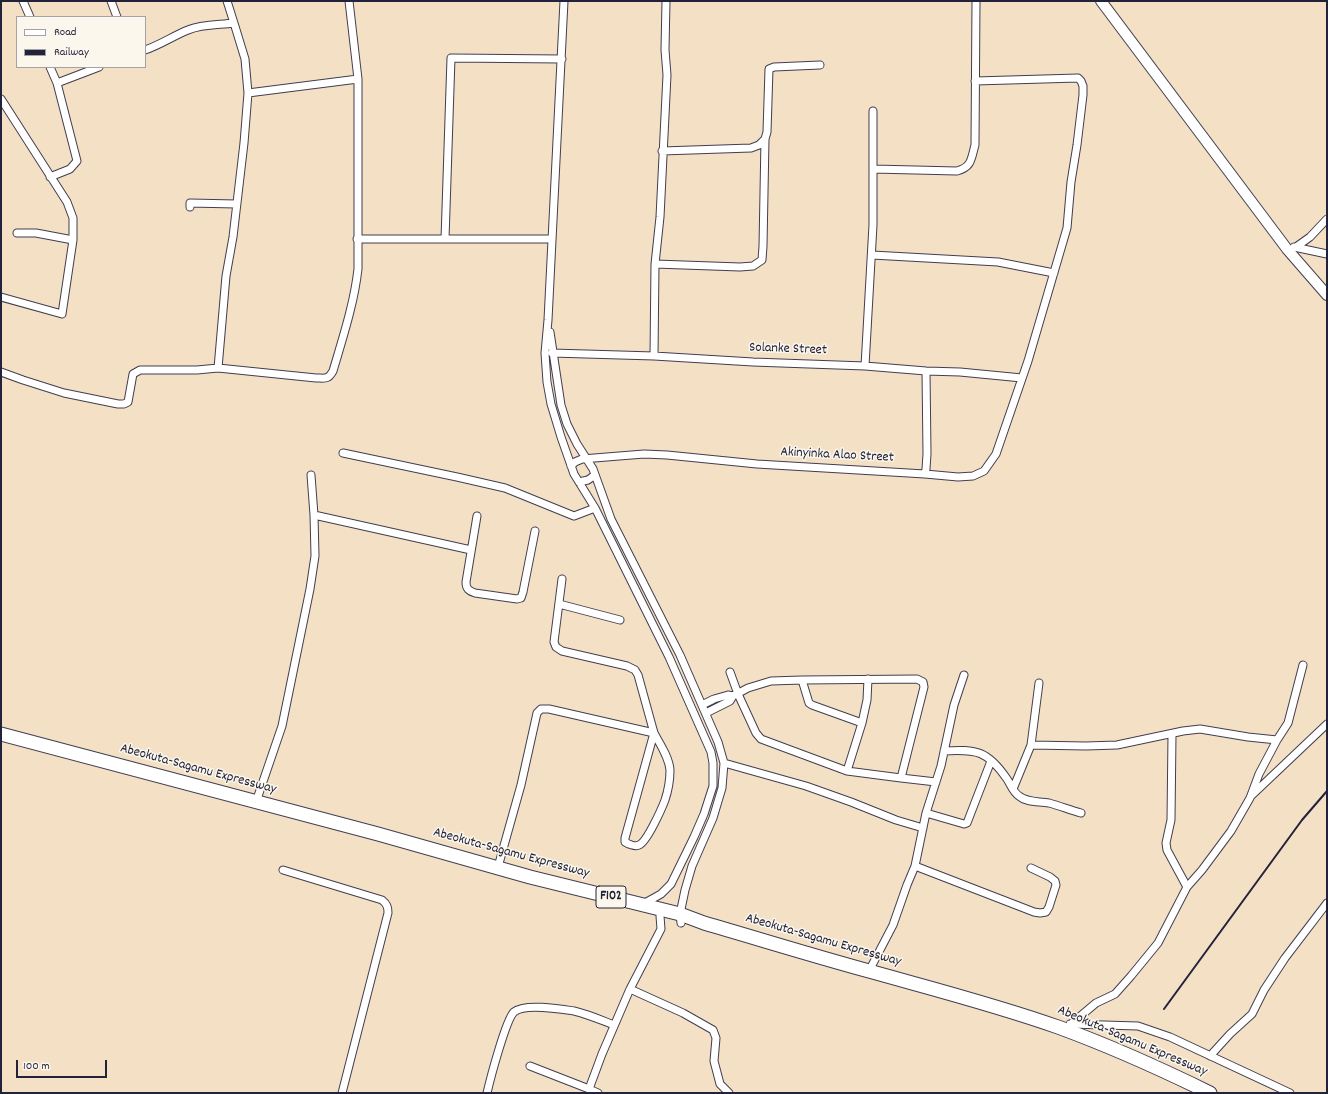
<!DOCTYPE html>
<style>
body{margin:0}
#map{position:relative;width:1328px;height:1094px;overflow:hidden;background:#f3e0c5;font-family:Dekko,sans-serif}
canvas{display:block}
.frame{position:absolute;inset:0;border:2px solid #22223b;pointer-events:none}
.legend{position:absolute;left:16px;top:16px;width:130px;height:52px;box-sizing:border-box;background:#fbf7ec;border:1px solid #a4a2a5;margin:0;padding:5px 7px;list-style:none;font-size:12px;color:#22223b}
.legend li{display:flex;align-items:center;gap:8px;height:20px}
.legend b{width:20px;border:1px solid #a4a2a5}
.scale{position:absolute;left:16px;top:1060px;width:91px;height:18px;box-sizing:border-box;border:2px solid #22223b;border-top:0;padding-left:5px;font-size:12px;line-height:14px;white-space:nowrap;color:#22223b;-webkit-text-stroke:3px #fbf7ec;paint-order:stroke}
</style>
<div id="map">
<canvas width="1328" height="1094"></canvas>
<div class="frame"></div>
<ul class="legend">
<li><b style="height:5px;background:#fff"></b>Road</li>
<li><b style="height:5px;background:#22223b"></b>Railway</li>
</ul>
<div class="scale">100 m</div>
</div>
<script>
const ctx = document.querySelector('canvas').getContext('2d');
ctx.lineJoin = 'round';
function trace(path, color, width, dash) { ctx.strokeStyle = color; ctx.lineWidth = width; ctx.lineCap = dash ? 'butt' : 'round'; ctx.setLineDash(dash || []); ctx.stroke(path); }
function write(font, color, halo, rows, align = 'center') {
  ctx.font = font + ' Dekko,sans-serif'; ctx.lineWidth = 3; ctx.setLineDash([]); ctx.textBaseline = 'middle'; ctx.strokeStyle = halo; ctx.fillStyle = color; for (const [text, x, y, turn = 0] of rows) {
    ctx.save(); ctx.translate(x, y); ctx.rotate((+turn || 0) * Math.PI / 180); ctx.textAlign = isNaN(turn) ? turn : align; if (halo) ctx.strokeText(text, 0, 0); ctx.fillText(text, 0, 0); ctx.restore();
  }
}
const street = new Path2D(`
 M 23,1 L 30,17
 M 111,1 L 117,17
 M 227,1 L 234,23
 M 349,1 L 358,79
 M 564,1 L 548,320 L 545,353 L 547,382 L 551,404 L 561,437 L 574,474 L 595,508 L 669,657 L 711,752 L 713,763 L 713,786 L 704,814 L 694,837 L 671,884 L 661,894 L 643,904
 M 50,67 L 57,83 L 77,161 L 70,169 L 50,177
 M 57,83 L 99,67
 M 1,99 L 67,202 L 73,218 L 73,240 L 62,314 L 1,297
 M 662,151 L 751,148 L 759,145 L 765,139
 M 873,169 L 957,171 C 972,167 971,159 975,145 L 976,1
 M 190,207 L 190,203 L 236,204
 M 17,233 L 36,233 L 73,240
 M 357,239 L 552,239
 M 445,239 L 451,58 L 562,59
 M 1294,247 L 1327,254
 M 1296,247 L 1310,237 L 1327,219
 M 872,255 L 998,262 L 1054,273
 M 655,264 L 740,267 L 753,266 L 762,260 L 763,246 L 765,139 L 767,132 L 769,69 L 774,67 L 820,65
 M 550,332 L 561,405 L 567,424 L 577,444 L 593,469 L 611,519 L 680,655 L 718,742 L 724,763 L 722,788 L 713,818 L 692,866 L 685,890 L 680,914 L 681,923
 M 552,353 L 654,356 L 753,362 L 865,366 L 926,371 L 960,372 L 1022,378
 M 654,356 L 655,264 L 660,217 L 667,75 L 665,50 L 666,1
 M 865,366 L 873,225 L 873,111
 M 218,368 L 316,378 C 325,378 328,380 333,371 C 343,337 354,304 358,269 L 358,79 L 248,93
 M 1,372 L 23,380 L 64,393 L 118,404 L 124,404 L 128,402 L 133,374 L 140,370 L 197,370 L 218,368 L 226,276 L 233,237 L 244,143 L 248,93 L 245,59 L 234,23 C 219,25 202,24 188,30 C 173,36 160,45 145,50
 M 343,453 L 457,477 L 505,488 L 574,516 L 595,508
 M 571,466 L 575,462 L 582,459 L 644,454 L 667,455 L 757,464 L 925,474 L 958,477 L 973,476 L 984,471 L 996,454 L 1028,361 L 1067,228 L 1071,182 L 1077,145 L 1083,95 L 1083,86 L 1081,81 L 1078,78 L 975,81
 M 925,474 L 926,469 L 927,454 L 926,371
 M 579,482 L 588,480 L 595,475
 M 314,515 L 471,550
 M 477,516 L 466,582 C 466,589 469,591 475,593 L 517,599 L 521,598 L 523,592 L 535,531
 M 559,604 L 620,620
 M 730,672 L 738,694 L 756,733 L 761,739 L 847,771 L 901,778
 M 802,680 L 809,703 L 812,705 L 862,723
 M 702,705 L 714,699 L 728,695 L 733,696 L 748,688 L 771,681 L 802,680 L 917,679 L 923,682 L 924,687 L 901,778 L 936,782
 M 706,713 L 730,701 L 733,696
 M 1172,735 L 1171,820 L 1166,843 L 1167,850 L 1187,887
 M 1031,745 L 1086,746 L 1117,745 L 1183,731 L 1200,729 L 1248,737 L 1277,740
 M 944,751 C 977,749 988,751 1007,779 C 1011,785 1013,792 1019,796 C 1027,803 1039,801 1049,803 C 1060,806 1070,810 1081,813
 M 724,763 L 806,786 L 851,802 L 896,820 L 923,828
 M 847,771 L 862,723 L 867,700 L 868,679
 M 1013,789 L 1031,745 L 1039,683
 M 1251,796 L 1327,724
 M 256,802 L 282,726 L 310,589 L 315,556 L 314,515 L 311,475
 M 926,813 L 964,824 L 967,823 L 991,761
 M 915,866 L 1034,912 L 1040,913 L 1046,912 L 1049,907 L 1056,885 L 1055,881 L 1050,877 L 1031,868
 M 498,867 L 521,785 L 537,713 L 541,709 L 549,709 L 654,733 C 660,744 669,757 670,770 C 670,780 668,791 665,800 C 662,808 647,842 639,845 C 635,847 628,844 625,842 L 625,838 L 654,733 L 638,675 L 635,670 L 627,666 L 562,651 L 556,647 L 554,642 L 562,579
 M 283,870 L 382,900 C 387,904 388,907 388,913 L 342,1093
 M 869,971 L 893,925 L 907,885 L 915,866 L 926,813 L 941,766 L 954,705 L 964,675
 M 630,989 L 683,1013 L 713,1030 L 716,1038 L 714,1061 L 720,1084 L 729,1093
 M 1070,1024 L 1138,1026 L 1170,1037 L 1290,1093
 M 1071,1024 L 1096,1003 L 1115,994 L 1131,976 L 1158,943 L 1187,887 L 1202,870 L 1231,831 L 1250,798 L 1259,774 L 1277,740 L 1288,723 L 1303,665
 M 1210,1056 L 1230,1034 L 1252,1014 L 1264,990 L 1285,958 L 1327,903
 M 530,1066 L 589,1089
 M 487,1093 C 490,1080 506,1019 514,1012 C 524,1003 561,1009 574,1011 C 587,1014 601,1020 614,1025
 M 598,1093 L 589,1089 L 602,1054 L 630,989 L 661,929 L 660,916`);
const secondary = new Path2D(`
 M 1101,1 L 1287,249 L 1327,295`);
const highway = new Path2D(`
 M 1,734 L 378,834 L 530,877 L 680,914 L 704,923 C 759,939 814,956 869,971 C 933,989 996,1005 1058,1027 C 1110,1046 1161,1069 1210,1093`);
const rail = new Path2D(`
 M 1164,1009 L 1302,820 L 1327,791`);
const shields = [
 [611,897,30]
];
const shieldNames = [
 ["F102",611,897]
];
const streetNames = [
 ["Solanke Street",788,350,2],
 ["Akinyinka Alao Street",837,456,3],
 ["Abeokuta-Sagamu Expressway",198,770,15],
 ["Abeokuta-Sagamu Expressway",511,854,15],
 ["Abeokuta-Sagamu Expressway",823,941,16],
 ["Abeokuta-Sagamu Expressway",1132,1042,23]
];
trace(street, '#413e50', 9);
trace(secondary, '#413e50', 12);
trace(highway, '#413e50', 15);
trace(street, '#fff', 7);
trace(secondary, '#fff', 10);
trace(highway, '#fff', 13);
trace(rail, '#22223b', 2);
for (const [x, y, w] of shields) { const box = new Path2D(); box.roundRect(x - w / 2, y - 11, w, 22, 3); ctx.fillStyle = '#fbf7ec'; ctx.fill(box); trace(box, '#22223b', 1); }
write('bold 13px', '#22223b', null, shieldNames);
write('14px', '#22223b', '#fbf7ec', streetNames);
</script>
